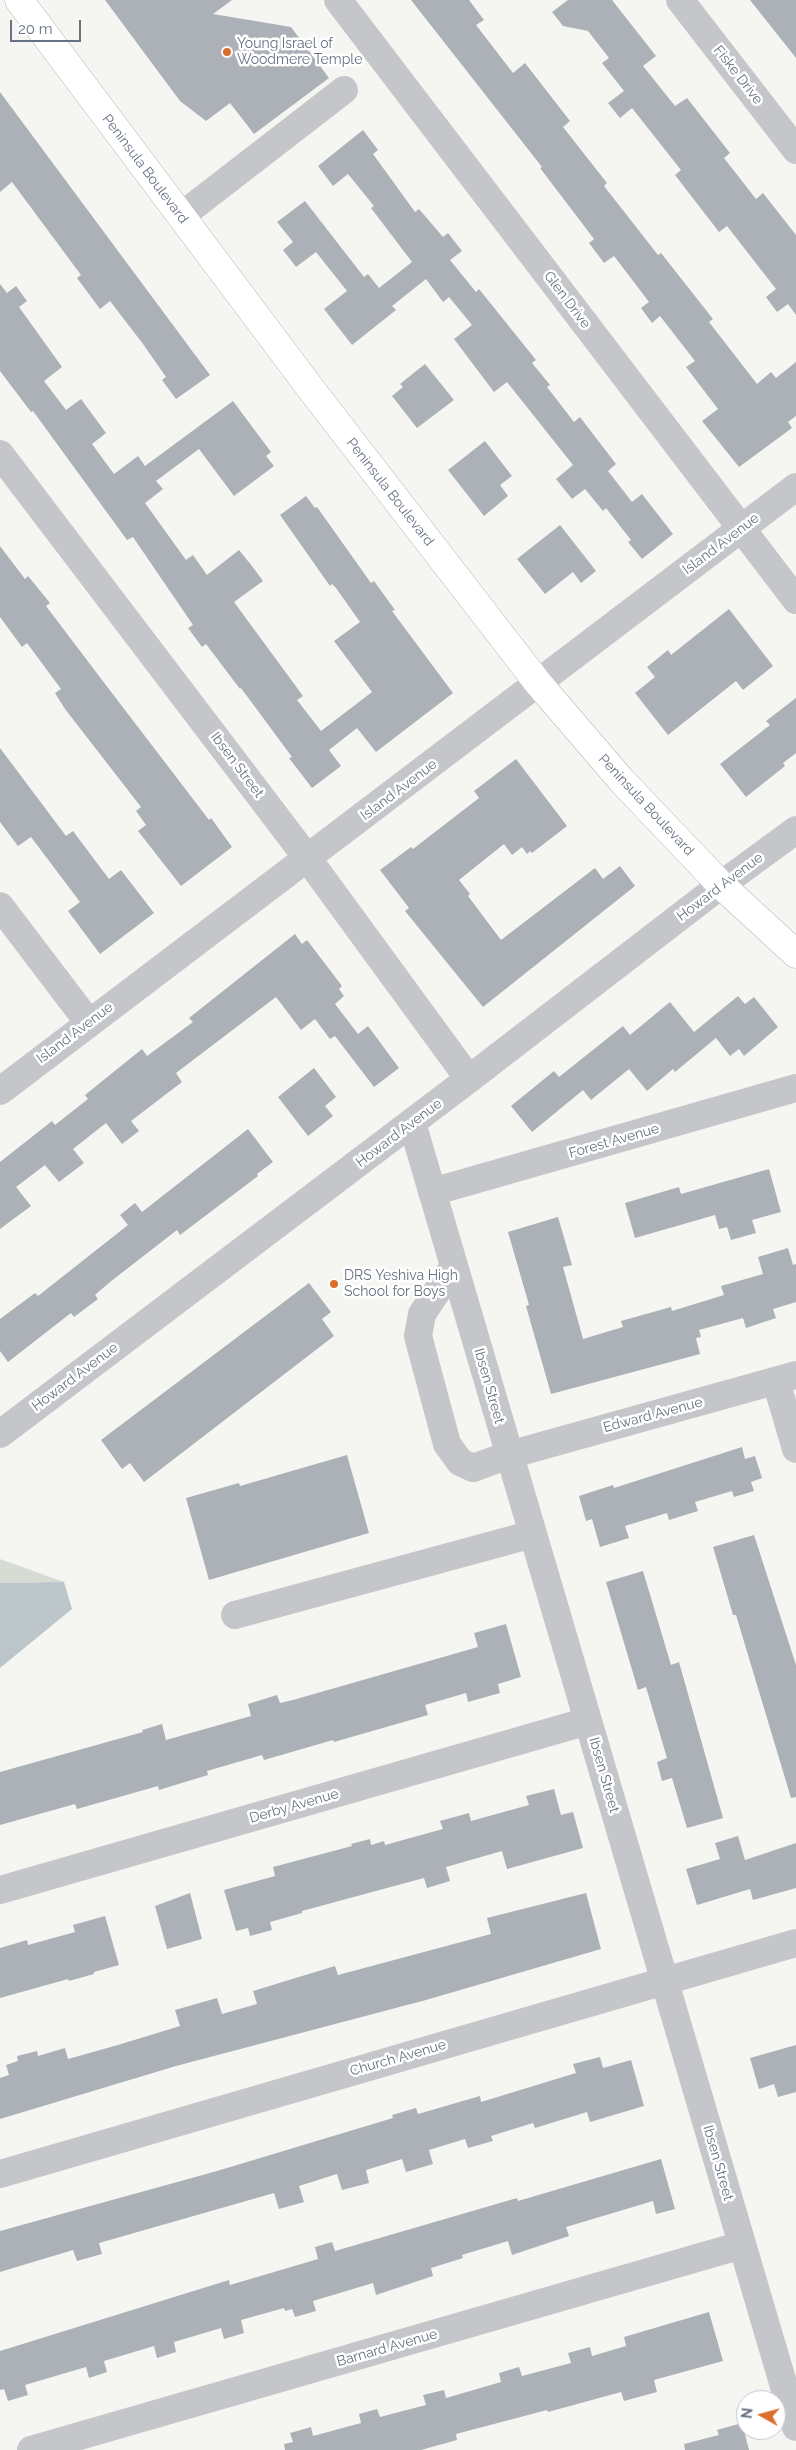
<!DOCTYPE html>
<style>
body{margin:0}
#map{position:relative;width:796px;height:2450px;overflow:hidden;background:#f5f6f2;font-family:Raleway,sans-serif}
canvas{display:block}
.north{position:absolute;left:736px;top:2390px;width:50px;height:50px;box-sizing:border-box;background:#fff;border:1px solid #c2c6cd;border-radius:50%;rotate:277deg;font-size:14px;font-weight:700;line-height:20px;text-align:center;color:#667182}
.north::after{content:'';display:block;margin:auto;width:18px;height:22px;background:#db6e2c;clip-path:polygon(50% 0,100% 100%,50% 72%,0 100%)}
.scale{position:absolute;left:10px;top:20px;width:71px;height:22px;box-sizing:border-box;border:2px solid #667182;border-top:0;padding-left:6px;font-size:15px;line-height:18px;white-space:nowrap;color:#667182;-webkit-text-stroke:4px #fff;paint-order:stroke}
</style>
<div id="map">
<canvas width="796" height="2450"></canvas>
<div class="north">N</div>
<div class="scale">20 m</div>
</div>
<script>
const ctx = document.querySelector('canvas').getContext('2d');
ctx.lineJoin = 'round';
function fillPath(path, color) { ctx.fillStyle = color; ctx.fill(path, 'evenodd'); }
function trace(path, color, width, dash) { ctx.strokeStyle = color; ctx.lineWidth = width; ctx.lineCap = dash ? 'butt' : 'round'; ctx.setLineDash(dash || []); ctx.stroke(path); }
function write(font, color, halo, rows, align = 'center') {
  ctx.font = font + ' Raleway,sans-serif'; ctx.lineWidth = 5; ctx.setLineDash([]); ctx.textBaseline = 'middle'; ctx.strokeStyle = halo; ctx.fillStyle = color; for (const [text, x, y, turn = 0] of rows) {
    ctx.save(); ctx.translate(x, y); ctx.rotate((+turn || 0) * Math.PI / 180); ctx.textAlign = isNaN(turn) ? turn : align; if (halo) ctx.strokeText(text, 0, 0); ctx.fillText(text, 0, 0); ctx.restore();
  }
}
const green = new Path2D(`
 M 0,1559 L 64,1582 L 0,1583 Z`);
const water = new Path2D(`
 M 64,1582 L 72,1609 L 0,1668 L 0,1583 Z`);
const building = new Path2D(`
 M 105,0 L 232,0 L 213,14 L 291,27 L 329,78 L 254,134 L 230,103 L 206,121 L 180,101 Z
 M 411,0 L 469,0 L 484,20 L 476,25 L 513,73 L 525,63 L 570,121 L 563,127 L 607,183 L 604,186 L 658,255 L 661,253 L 713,319 L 709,322 L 757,384 L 771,372 L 776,378 L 796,362 L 796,416 L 788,422 L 792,428 L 739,467 L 702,421 L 718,409 L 686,367 L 695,361 L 660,316 L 652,323 L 641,308 L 649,302 L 614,256 L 604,263 L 589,243 L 594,239 L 540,168 L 542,167 Z
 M 568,0 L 612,0 L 656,56 L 643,66 L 675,106 L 687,98 L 730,153 L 724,158 L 756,199 L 763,193 L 796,235 L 796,315 L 788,304 L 777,312 L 766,297 L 776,289 L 727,226 L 719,232 L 675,175 L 681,170 L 632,108 L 620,118 L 608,103 L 624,91 L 602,63 L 609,58 L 588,31 L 563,26 L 552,12 Z
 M 750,0 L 796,0 L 796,58 Z
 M 0,92 L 210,375 L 176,399 L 162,380 L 166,377 L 143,344 L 110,301 L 100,309 L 77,278 L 81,275 L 12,182 L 0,192 Z
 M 363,130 L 378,150 L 373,154 L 415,212 L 419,209 L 443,237 L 448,233 L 462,251 L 450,260 L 476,292 L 479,289 L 536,360 L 532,363 L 550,385 L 547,387 L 574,422 L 580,417 L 616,464 L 608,471 L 632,502 L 642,494 L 673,534 L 642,559 L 628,542 L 631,540 L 606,508 L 603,511 L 585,489 L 572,499 L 556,479 L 573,465 L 507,382 L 494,392 L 454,339 L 472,325 L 449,297 L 443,302 L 426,279 L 392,306 L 396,310 L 352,345 L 324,309 L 347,291 L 316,252 L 296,267 L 283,250 L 293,242 L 277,222 L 305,201 L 364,277 L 368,274 L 379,288 L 412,262 L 371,208 L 374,206 L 348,174 L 333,186 L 318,166 Z
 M 0,284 L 7,293 L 16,286 L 27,301 L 19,307 L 62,367 L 44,381 L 66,410 L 81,399 L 106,433 L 92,444 L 114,474 L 138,456 L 145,466 L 233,401 L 271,452 L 266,456 L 274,466 L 234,496 L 199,449 L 156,481 L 163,489 L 145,503 L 186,560 L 193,555 L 207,575 L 239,550 L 252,566 L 263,581 L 234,602 L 303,696 L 297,700 L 321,731 L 372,692 L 334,641 L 360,622 L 336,588 L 332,584 L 330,586 L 280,515 L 306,496 L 315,508 L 317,507 L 371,583 L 374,581 L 395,610 L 392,611 L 453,693 L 376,752 L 357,728 L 329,750 L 341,766 L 312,788 L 289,758 L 292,757 L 241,688 L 240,689 L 206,644 L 202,647 L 188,628 L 193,625 L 133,537 L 127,540 L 33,411 L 31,412 L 0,371 Z
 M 425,364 L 454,400 L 417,428 L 392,396 L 403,387 L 400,384 Z
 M 485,441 L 512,476 L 500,485 L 508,496 L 484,516 L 448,470 Z
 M 560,525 L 596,571 L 581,583 L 573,572 L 545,594 L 517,559 Z
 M 0,546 L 25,579 L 28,576 L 50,603 L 46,606 L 99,676 L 209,820 L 211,818 L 232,847 L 181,886 L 138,831 L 146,825 L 136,811 L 141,807 L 65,709 L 55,693 L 61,689 L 27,643 L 22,647 L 0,617 Z
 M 729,609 L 773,666 L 743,690 L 736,681 L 668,735 L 635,693 L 655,677 L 647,667 L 668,650 L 671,655 Z
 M 796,698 L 796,753 L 783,763 L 785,766 L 746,797 L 720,764 L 770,725 L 766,721 Z
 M 0,748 L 66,836 L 73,831 L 109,879 L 121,870 L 154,913 L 100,954 L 68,911 L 80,902 L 31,837 L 18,846 L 0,822 Z
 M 516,759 L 567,826 L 532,853 L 530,851 L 527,854 L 522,847 L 512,855 L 504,844 L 459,880 L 470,894 L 468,896 L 501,940 L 595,868 L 603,879 L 620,866 L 635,886 L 483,1007 L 405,911 L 409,908 L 380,870 L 411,847 L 413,849 L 479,798 L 474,791 Z
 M 295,934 L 302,944 L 307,940 L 342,986 L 339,989 L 344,996 L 335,1004 L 358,1034 L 368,1026 L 399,1068 L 374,1087 L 335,1036 L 330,1039 L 315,1019 L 301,1030 L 276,997 L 176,1073 L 182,1082 L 131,1121 L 139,1131 L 122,1144 L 106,1123 L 73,1149 L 84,1163 L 59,1182 L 45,1165 L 16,1187 L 31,1206 L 0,1229 L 0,1162 L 52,1121 L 55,1125 L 88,1099 L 85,1095 L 142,1049 L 147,1056 L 193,1022 L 189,1018 Z
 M 738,996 L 745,1004 L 754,997 L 778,1027 L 744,1056 L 739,1049 L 730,1056 L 716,1038 L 675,1072 L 673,1069 L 647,1091 L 629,1069 L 591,1100 L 583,1090 L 532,1132 L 511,1106 L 554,1071 L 559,1077 L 623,1026 L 630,1035 L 670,1002 L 694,1032 Z
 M 314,1068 L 336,1097 L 325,1106 L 333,1116 L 308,1136 L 278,1097 Z
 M 248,1129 L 273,1162 L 257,1174 L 258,1176 L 180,1235 L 177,1230 L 110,1282 L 95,1295 L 98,1299 L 74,1317 L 71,1313 L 8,1362 L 0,1351 L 0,1319 L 35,1293 L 38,1296 L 128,1225 L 120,1215 L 135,1203 L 142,1212 Z
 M 769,1169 L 781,1212 L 752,1220 L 756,1233 L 731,1240 L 727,1227 L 719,1229 L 715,1215 L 635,1238 L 625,1203 L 679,1187 L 681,1194 Z
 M 558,1217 L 572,1265 L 563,1267 L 583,1339 L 623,1327 L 621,1321 L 671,1307 L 672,1311 L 724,1295 L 721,1286 L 763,1274 L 758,1257 L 788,1248 L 793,1265 L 796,1264 L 796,1302 L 773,1309 L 776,1318 L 746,1328 L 743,1318 L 699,1330 L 701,1337 L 696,1338 L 700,1354 L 551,1394 L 526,1306 L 529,1305 L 508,1232 Z
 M 309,1283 L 331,1312 L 322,1319 L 334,1336 L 144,1482 L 130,1463 L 122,1469 L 101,1440 Z
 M 742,1447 L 745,1459 L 755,1456 L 762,1478 L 751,1482 L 754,1491 L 734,1497 L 732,1491 L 695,1502 L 698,1511 L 669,1520 L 667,1513 L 625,1526 L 629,1538 L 600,1547 L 592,1519 L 586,1521 L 579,1496 L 613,1485 L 614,1488 Z
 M 347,1455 L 369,1533 L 209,1580 L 186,1498 L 239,1483 L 240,1486 Z
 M 754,1535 L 796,1665 L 796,1797 L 791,1798 L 736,1615 L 733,1615 L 713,1547 Z
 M 643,1571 L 671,1665 L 679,1662 L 723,1818 L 687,1828 L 672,1778 L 662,1781 L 657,1762 L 667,1758 L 646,1687 L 638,1690 L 606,1582 Z
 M 506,1624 L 521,1677 L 498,1684 L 500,1693 L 468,1702 L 466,1693 L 425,1705 L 428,1715 L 334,1742 L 333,1740 L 264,1760 L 262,1755 L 207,1771 L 208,1775 L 159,1790 L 158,1786 L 77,1809 L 75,1804 L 0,1825 L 0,1772 L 143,1732 L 142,1730 L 162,1724 L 166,1740 L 251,1716 L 248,1704 L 277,1695 L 280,1703 L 293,1700 L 478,1647 L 474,1633 Z
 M 554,1789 L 561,1815 L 573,1812 L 583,1848 L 507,1869 L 502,1851 L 446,1867 L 450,1881 L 427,1888 L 424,1878 L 302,1911 L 302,1913 L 270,1922 L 272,1930 L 250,1936 L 248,1928 L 236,1931 L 224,1890 L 275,1876 L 273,1867 L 352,1846 L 351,1844 L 370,1839 L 371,1845 L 384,1841 L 385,1845 L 443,1829 L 440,1821 L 469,1813 L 471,1821 L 529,1805 L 526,1796 Z
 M 738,1836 L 745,1860 L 796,1843 L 796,1888 L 753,1900 L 750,1889 L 697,1905 L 686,1869 L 720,1859 L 715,1843 Z
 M 190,1893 L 202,1939 L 167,1949 L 155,1906 Z
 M 586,1893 L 601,1949 L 426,2000 L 176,2066 L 0,2119 L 0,2078 L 9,2075 L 6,2065 L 18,2061 L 17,2056 L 37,2051 L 38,2056 L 65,2048 L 68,2059 L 118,2045 L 180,2026 L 175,2010 L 217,1998 L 222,2014 L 257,2004 L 253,1991 L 335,1966 L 338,1975 L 491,1934 L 487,1918 Z
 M 105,1916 L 119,1965 L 94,1972 L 94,1974 L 69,1981 L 68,1979 L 0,1998 L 0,1948 L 27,1940 L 28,1945 L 75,1932 L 73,1925 Z
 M 796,2045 L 796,2092 L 778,2097 L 774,2084 L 759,2089 L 750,2058 Z
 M 600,2057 L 603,2068 L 631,2060 L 644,2106 L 590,2122 L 587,2112 L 535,2128 L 533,2123 L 491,2136 L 493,2141 L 468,2148 L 465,2139 L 429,2150 L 433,2164 L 406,2172 L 402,2159 L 366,2170 L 369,2183 L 342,2190 L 337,2174 L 299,2186 L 304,2202 L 279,2209 L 274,2193 L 99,2243 L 102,2254 L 77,2261 L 73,2250 L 0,2272 L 0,2231 L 217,2171 L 393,2118 L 392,2115 L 416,2108 L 418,2114 L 480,2096 L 481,2102 L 576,2073 L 573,2064 Z
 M 661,2159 L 675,2209 L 656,2214 L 653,2201 L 566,2227 L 569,2236 L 512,2255 L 508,2241 L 462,2255 L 463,2258 L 431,2268 L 433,2276 L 376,2295 L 373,2283 L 313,2301 L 316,2311 L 295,2317 L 292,2309 L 285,2311 L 284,2308 L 241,2320 L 244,2333 L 224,2339 L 221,2328 L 174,2342 L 176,2352 L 157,2358 L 154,2346 L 104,2361 L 107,2372 L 89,2378 L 86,2367 L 25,2385 L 28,2395 L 8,2401 L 4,2389 L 0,2390 L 0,2351 L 229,2280 L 230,2285 L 318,2259 L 315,2247 L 332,2242 L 335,2251 L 517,2198 L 518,2201 Z
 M 709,2312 L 723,2361 L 654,2380 L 657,2392 L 624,2401 L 621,2392 L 548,2412 L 547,2410 L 456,2434 L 457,2440 L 421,2450 L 285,2450 L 284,2444 L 293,2442 L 290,2433 L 311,2427 L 313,2436 L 361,2423 L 359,2414 L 377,2409 L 380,2417 L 426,2405 L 423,2395 L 444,2390 L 446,2398 L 501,2382 L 499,2373 L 519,2367 L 522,2376 L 571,2363 L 568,2353 L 590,2347 L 592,2356 L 626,2346 L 624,2337 Z
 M 742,2423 L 749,2450 L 685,2450 L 684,2444 L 719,2435 L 717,2430 Z`);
const minor = new Path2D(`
 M 338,0 L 796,600
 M 680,0 L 796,150
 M 181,216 L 344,90
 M 0,454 L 308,859 L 469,1079
 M 0,906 L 89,1023
 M 0,1091 L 796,487
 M 412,1123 L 796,2427
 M 432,1192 L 796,1088
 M 454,1266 L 422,1314 L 418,1336 L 447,1444 L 460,1462 L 473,1468 L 509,1455 L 796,1375
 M 776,1381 L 796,1449
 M 0,1434 L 469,1079 L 721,885 L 796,830
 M 235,1615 L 533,1534
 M 0,1890 L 588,1721
 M 0,2174 L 796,1943
 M 31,2450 L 742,2245`);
const major = new Path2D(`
 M 19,0 L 314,393 L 538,683 L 622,781 L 721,885 L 796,954`);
const markers = [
 [227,52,5,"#db6e2c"],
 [334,1284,5,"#db6e2c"]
];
const poiNames = [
 ["Young Israel of",237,44],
 ["Woodmere Temple",237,60],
 ["DRS Yeshiva High",344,1276],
 ["School for Boys",344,1292]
];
const streetNames = [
 ["Fiske Drive",738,75,52],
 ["Peninsula Boulevard",145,169,53],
 ["Glen Drive",567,300,53],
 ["Peninsula Boulevard",390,492,52],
 ["Island Avenue",721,544,-37],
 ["Ibsen Street",237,765,53],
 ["Island Avenue",399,790,-37],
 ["Peninsula Boulevard",646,805,47],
 ["Howard Avenue",720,887,-37],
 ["Island Avenue",75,1033,-37],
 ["Howard Avenue",399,1133,-37],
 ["Forest Avenue",614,1141,-16],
 ["Howard Avenue",75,1377,-37],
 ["Ibsen Street",489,1386,74],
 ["Edward Avenue",653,1415,-15],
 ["Ibsen Street",604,1775,74],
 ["Derby Avenue",294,1806,-16],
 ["Church Avenue",398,2058,-16],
 ["Ibsen Street",718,2163,74],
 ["Barnard Avenue",387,2348,-16]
];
fillPath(green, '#d6dcd3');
fillPath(water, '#bcc5ca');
fillPath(building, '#acb1b8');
trace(major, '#b4b7bc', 29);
trace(minor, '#c4c6ca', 28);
trace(major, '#fff', 28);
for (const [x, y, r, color] of markers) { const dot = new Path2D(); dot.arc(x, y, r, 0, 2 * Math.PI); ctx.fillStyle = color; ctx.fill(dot); trace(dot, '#fff', 2); }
write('14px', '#667182', '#fff', poiNames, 'left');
write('14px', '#667182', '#fff', streetNames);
</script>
